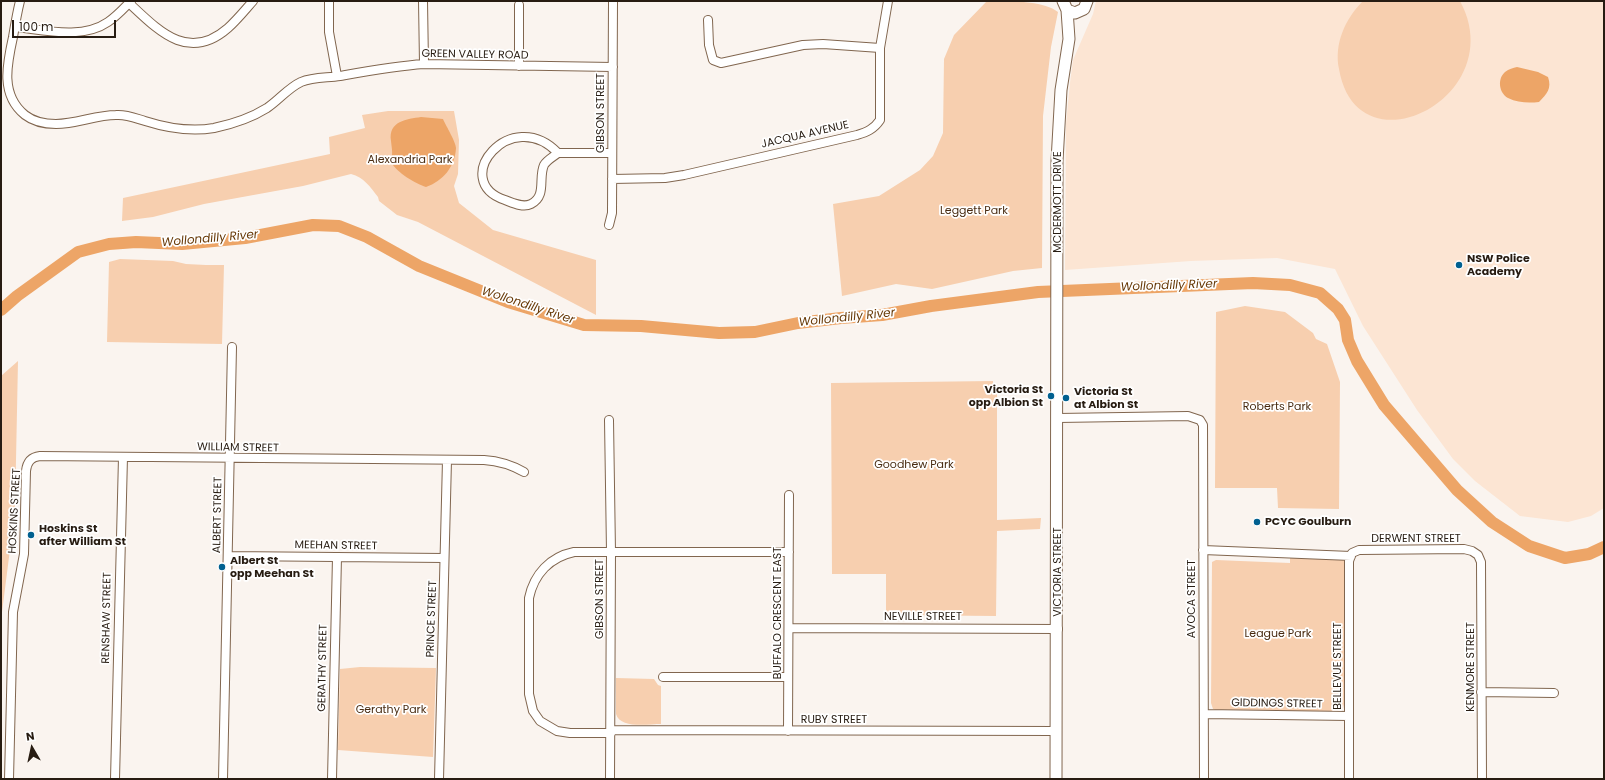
<!DOCTYPE html>
<style>
body{margin:0}
#map{position:relative;width:1605px;height:780px;overflow:hidden;background:#faf4ef;font-family:Poppins,sans-serif}
canvas{display:block}
.frame{position:absolute;inset:0;border:2px solid #271c12;pointer-events:none}
.north{position:absolute;left:12px;top:728px;width:40px;height:40px;-webkit-text-stroke:3px #fff;paint-order:stroke;rotate:351deg;font-size:11px;font-weight:700;line-height:16px;text-align:center;color:#271c12}
.north::after{content:'';display:block;margin:auto;width:14px;height:18px;background:#271c12;clip-path:polygon(50% 0,100% 100%,50% 72%,0 100%)}
.scale{position:absolute;left:12px;top:20px;width:104px;height:18px;box-sizing:border-box;border:2px solid #271c12;border-top:0;padding-left:5px;font-size:12px;line-height:14px;white-space:nowrap;color:#271c12;-webkit-text-stroke:3px #fff;paint-order:stroke}
</style>
<div id="map">
<canvas width="1605" height="780"></canvas>
<div class="frame"></div>
<div class="north">N</div>
<div class="scale">100 m</div>
</div>
<script>
const ctx = document.querySelector('canvas').getContext('2d');
ctx.lineJoin = 'round';
function fillPath(path, color) { ctx.fillStyle = color; ctx.fill(path, 'evenodd'); }
function trace(path, color, width, dash) { ctx.strokeStyle = color; ctx.lineWidth = width; ctx.lineCap = dash ? 'butt' : 'round'; ctx.setLineDash(dash || []); ctx.stroke(path); }
function write(font, color, halo, rows, align = 'center') {
  ctx.font = font + ' Poppins,sans-serif'; ctx.lineWidth = 3.5; ctx.setLineDash([]); ctx.textBaseline = 'middle'; ctx.strokeStyle = halo; ctx.fillStyle = color; for (const [text, x, y, turn = 0] of rows) {
    ctx.save(); ctx.translate(x, y); ctx.rotate((+turn || 0) * Math.PI / 180); ctx.textAlign = isNaN(turn) ? turn : align; if (halo) ctx.strokeText(text, 0, 0); ctx.fillText(text, 0, 0); ctx.restore();
  }
}
const built = new Path2D(`
 M 1096,1 L 1604,1 L 1604,508 L 1591,516 L 1568,522 L 1520,516 L 1475,481 L 1453,459 L 1417,410 L 1363,326 L 1335,269 L 1277,258 L 1191,261 L 1065,270 L 1066,124 L 1070,83 L 1073,60 L 1093,14 Z`);
const green = new Path2D(`
 M 987,1 C 1007,1 1043,0 1058,12 L 1051,47 L 1043,116 L 1042,268 L 1013,271 L 932,289 L 896,284 L 842,296 L 833,204 L 879,196 L 920,170 L 933,156 L 943,133 L 944,59 L 954,35 Z
 M 1363,1 L 1460,1 C 1512,97 1357,175 1339,69 C 1334,44 1345,19 1363,1 Z
 M 388,111 L 454,111 L 459,140 L 458,174 L 454,186 L 459,203 L 493,230 L 596,260 L 596,315 L 418,222 L 397,215 L 379,201 L 378,197 C 370,187 364,177 351,174 L 303,186 L 204,204 L 153,217 L 122,221 L 123,198 L 330,154 L 329,137 L 365,128 L 362,115 Z
 M 120,259 L 173,261 L 186,264 L 206,265 L 224,265 L 222,344 L 107,342 L 109,262 Z
 M 1245,306 L 1285,312 L 1313,333 L 1316,339 L 1327,344 L 1340,382 L 1339,509 L 1278,508 L 1277,488 L 1215,488 L 1216,312 Z
 M 18,361 L 15,510 L 1,620 L 1,376 Z
 M 993,381 L 993,392 L 997,392 L 997,520 L 1041,518 L 1040,529 L 997,531 L 996,616 L 886,615 L 886,574 L 832,574 L 831,383 Z
 M 1290,555 L 1345,558 L 1344,704 L 1343,709 L 1335,712 L 1219,712 L 1213,709 L 1211,703 L 1212,562 L 1216,560 L 1290,563 Z
 M 360,667 L 436,668 L 433,757 L 338,750 L 340,669 Z
 M 616,678 L 654,679 L 658,685 L 661,686 L 661,724 C 648,724 620,729 616,714 Z`);
const water = new Path2D(`
 M 1517,67 L 1538,72 L 1548,77 C 1552,88 1547,94 1539,102 C 1529,103 1518,103 1508,98 C 1499,93 1497,79 1505,72 C 1509,69 1513,68 1517,67 Z
 M 421,117 L 443,119 C 446,126 456,142 456,148 C 455,167 443,181 426,187 C 415,183 397,173 391,162 C 393,151 392,151 391,141 C 388,121 407,119 421,117 Z`);
const river = new Path2D(`
 M 1,310 L 17,296 L 78,252 L 109,244 L 136,242 L 182,244 L 245,238 L 313,225 L 339,226 L 367,237 L 419,266 L 508,302 L 584,325 L 641,326 L 719,333 L 755,332 L 798,323 L 841,318 L 882,315 L 931,306 L 1038,292 L 1253,283 L 1290,285 L 1320,293 L 1338,309 L 1345,320 L 1348,340 L 1357,361 L 1384,405 L 1457,490 L 1492,522 L 1529,546 L 1565,558 L 1589,554 L 1604,547`);
const street = new Path2D(`
 M 20,1 C 17,13 15,25 13,37 C 7,64 0,95 25,115 C 34,122 44,124 56,124 C 76,124 96,115 116,115 C 126,114 135,118 145,121 C 167,128 191,132 214,128 C 233,124 251,118 267,108 C 279,100 288,88 301,82 C 313,77 327,78 340,76 C 368,71 395,66 424,64 L 613,67
 M 329,1 L 329,32 L 337,76
 M 423,1 L 424,64
 M 129,3 C 158,30 188,63 228,28 C 237,20 245,10 253,1
 M 519,5 L 519,66
 M 708,20 L 709,45 L 713,60 L 721,63 L 803,45 L 823,44 L 880,48
 M 15,27 C 44,30 82,40 108,22 C 117,16 124,8 131,1
 M 558,153 C 553,157 547,160 544,165 C 538,178 547,196 531,204 C 523,208 513,203 505,200 C 448,181 511,104 558,153 L 612,153
 M 612,179 L 665,178 L 684,175 L 857,135 C 867,132 874,129 880,120 L 880,48 L 888,1
 M 609,225 L 612,213 L 613,1
 M 1058,418 L 1188,416 L 1200,420 L 1203,425 L 1204,779
 M 609,420 L 611,552 L 610,779
 M 1203,550 L 1351,556
 M 228,556 L 444,558
 M 789,628 L 1058,629
 M 663,677 L 788,677
 M 1481,692 L 1554,693
 M 1204,714 L 1349,716
 M 611,730 L 1057,731
 M 788,731 L 789,495
 M 611,733 L 570,733 L 557,731 L 540,721 L 533,711 L 529,694 L 529,598 C 534,574 550,557 574,552 L 789,552
 M 9,779 L 13,612 L 24,554 L 26,471 C 27,462 31,457 40,456 L 484,460 C 499,461 510,464 524,472
 M 115,779 L 123,457
 M 223,779 L 232,347
 M 332,779 L 337,557
 M 439,779 L 447,460
 M 1349,779 L 1349,561 L 1352,553 L 1359,550 L 1464,549 L 1472,551 L 1478,555 L 1481,562 L 1482,779`);
const secondary = new Path2D(`
 M 1063,1 L 1067,10 L 1075,13 L 1084,9 L 1087,1
 M 1056,779 L 1057,161 L 1061,90 L 1069,39 L 1067,10`);
const markers = [
 [1459,265,4,"#006090"],
 [1051,396,4,"#006090"],
 [1066,398,4,"#006090"],
 [1257,522,4,"#006090"],
 [31,535,4,"#006090"],
 [222,567,4,"#006090"]
];
const streetNames = [
 ["GREEN VALLEY ROAD",475,55,1],
 ["GIBSON STREET",601,113,-90],
 ["JACQUA AVENUE",805,135,-13],
 ["MCDERMOTT DRIVE",1058,202,-90],
 ["WILLIAM STREET",238,448,1],
 ["HOSKINS STREET",15,511,-87],
 ["ALBERT STREET",218,515,-89],
 ["DERWENT STREET",1416,539],
 ["MEEHAN STREET",336,546,1],
 ["VICTORIA STREET",1058,572,-90],
 ["GIBSON STREET",600,599,-90],
 ["AVOCA STREET",1192,599,-90],
 ["BUFFALO CRESCENT EAST",778,613,-90],
 ["NEVILLE STREET",923,617],
 ["RENSHAW STREET",107,618,-89],
 ["PRINCE STREET",432,619,-88],
 ["BELLEVUE STREET",1338,666,-90],
 ["KENMORE STREET",1471,667,-90],
 ["GERATHY STREET",323,668,-89],
 ["GIDDINGS STREET",1277,704,1],
 ["RUBY STREET",834,720]
];
const parkNames = [
 ["Alexandria Park",410,160],
 ["Leggett Park",974,211],
 ["Roberts Park",1277,407],
 ["Goodhew Park",914,465],
 ["League Park",1278,634],
 ["Gerathy Park",391,710]
];
const poiNames = [
 ["NSW Police",1467,259],
 ["Academy",1467,272],
 ["Victoria St",1043,390,"right"],
 ["opp Albion St",1043,403,"right"],
 ["Victoria St",1074,392],
 ["at Albion St",1074,405],
 ["PCYC Goulburn",1265,522],
 ["Hoskins St",39,529],
 ["after William St",39,542],
 ["Albert St",230,561],
 ["opp Meehan St",230,574]
];
const waterNames = [
 ["Wollondilly River",210,239,-5],
 ["Wollondilly River",1169,286,-2],
 ["Wollondilly River",528,306,18],
 ["Wollondilly River",847,318,-6]
];
fillPath(built, '#fce5d3');
fillPath(green, '#f7cfaf');
fillPath(water, '#eda567');
trace(river, '#eda567', 12);
trace(street, '#81664f', 10);
trace(secondary, '#81664f', 13);
trace(street, '#fff', 8);
trace(secondary, '#fff', 11);
for (const [x, y, r, color] of markers) { const dot = new Path2D(); dot.arc(x, y, r, 0, 2 * Math.PI); ctx.fillStyle = color; ctx.fill(dot); trace(dot, '#fff', 1.5); }
write('11px', '#271c12', '#fff', streetNames);
write('11px', '#492c12', '#fff', parkNames);
write('bold 11px', '#271c12', '#fff', poiNames, 'left');
write('italic 12px', '#683a08', '#fff', waterNames);
</script>
